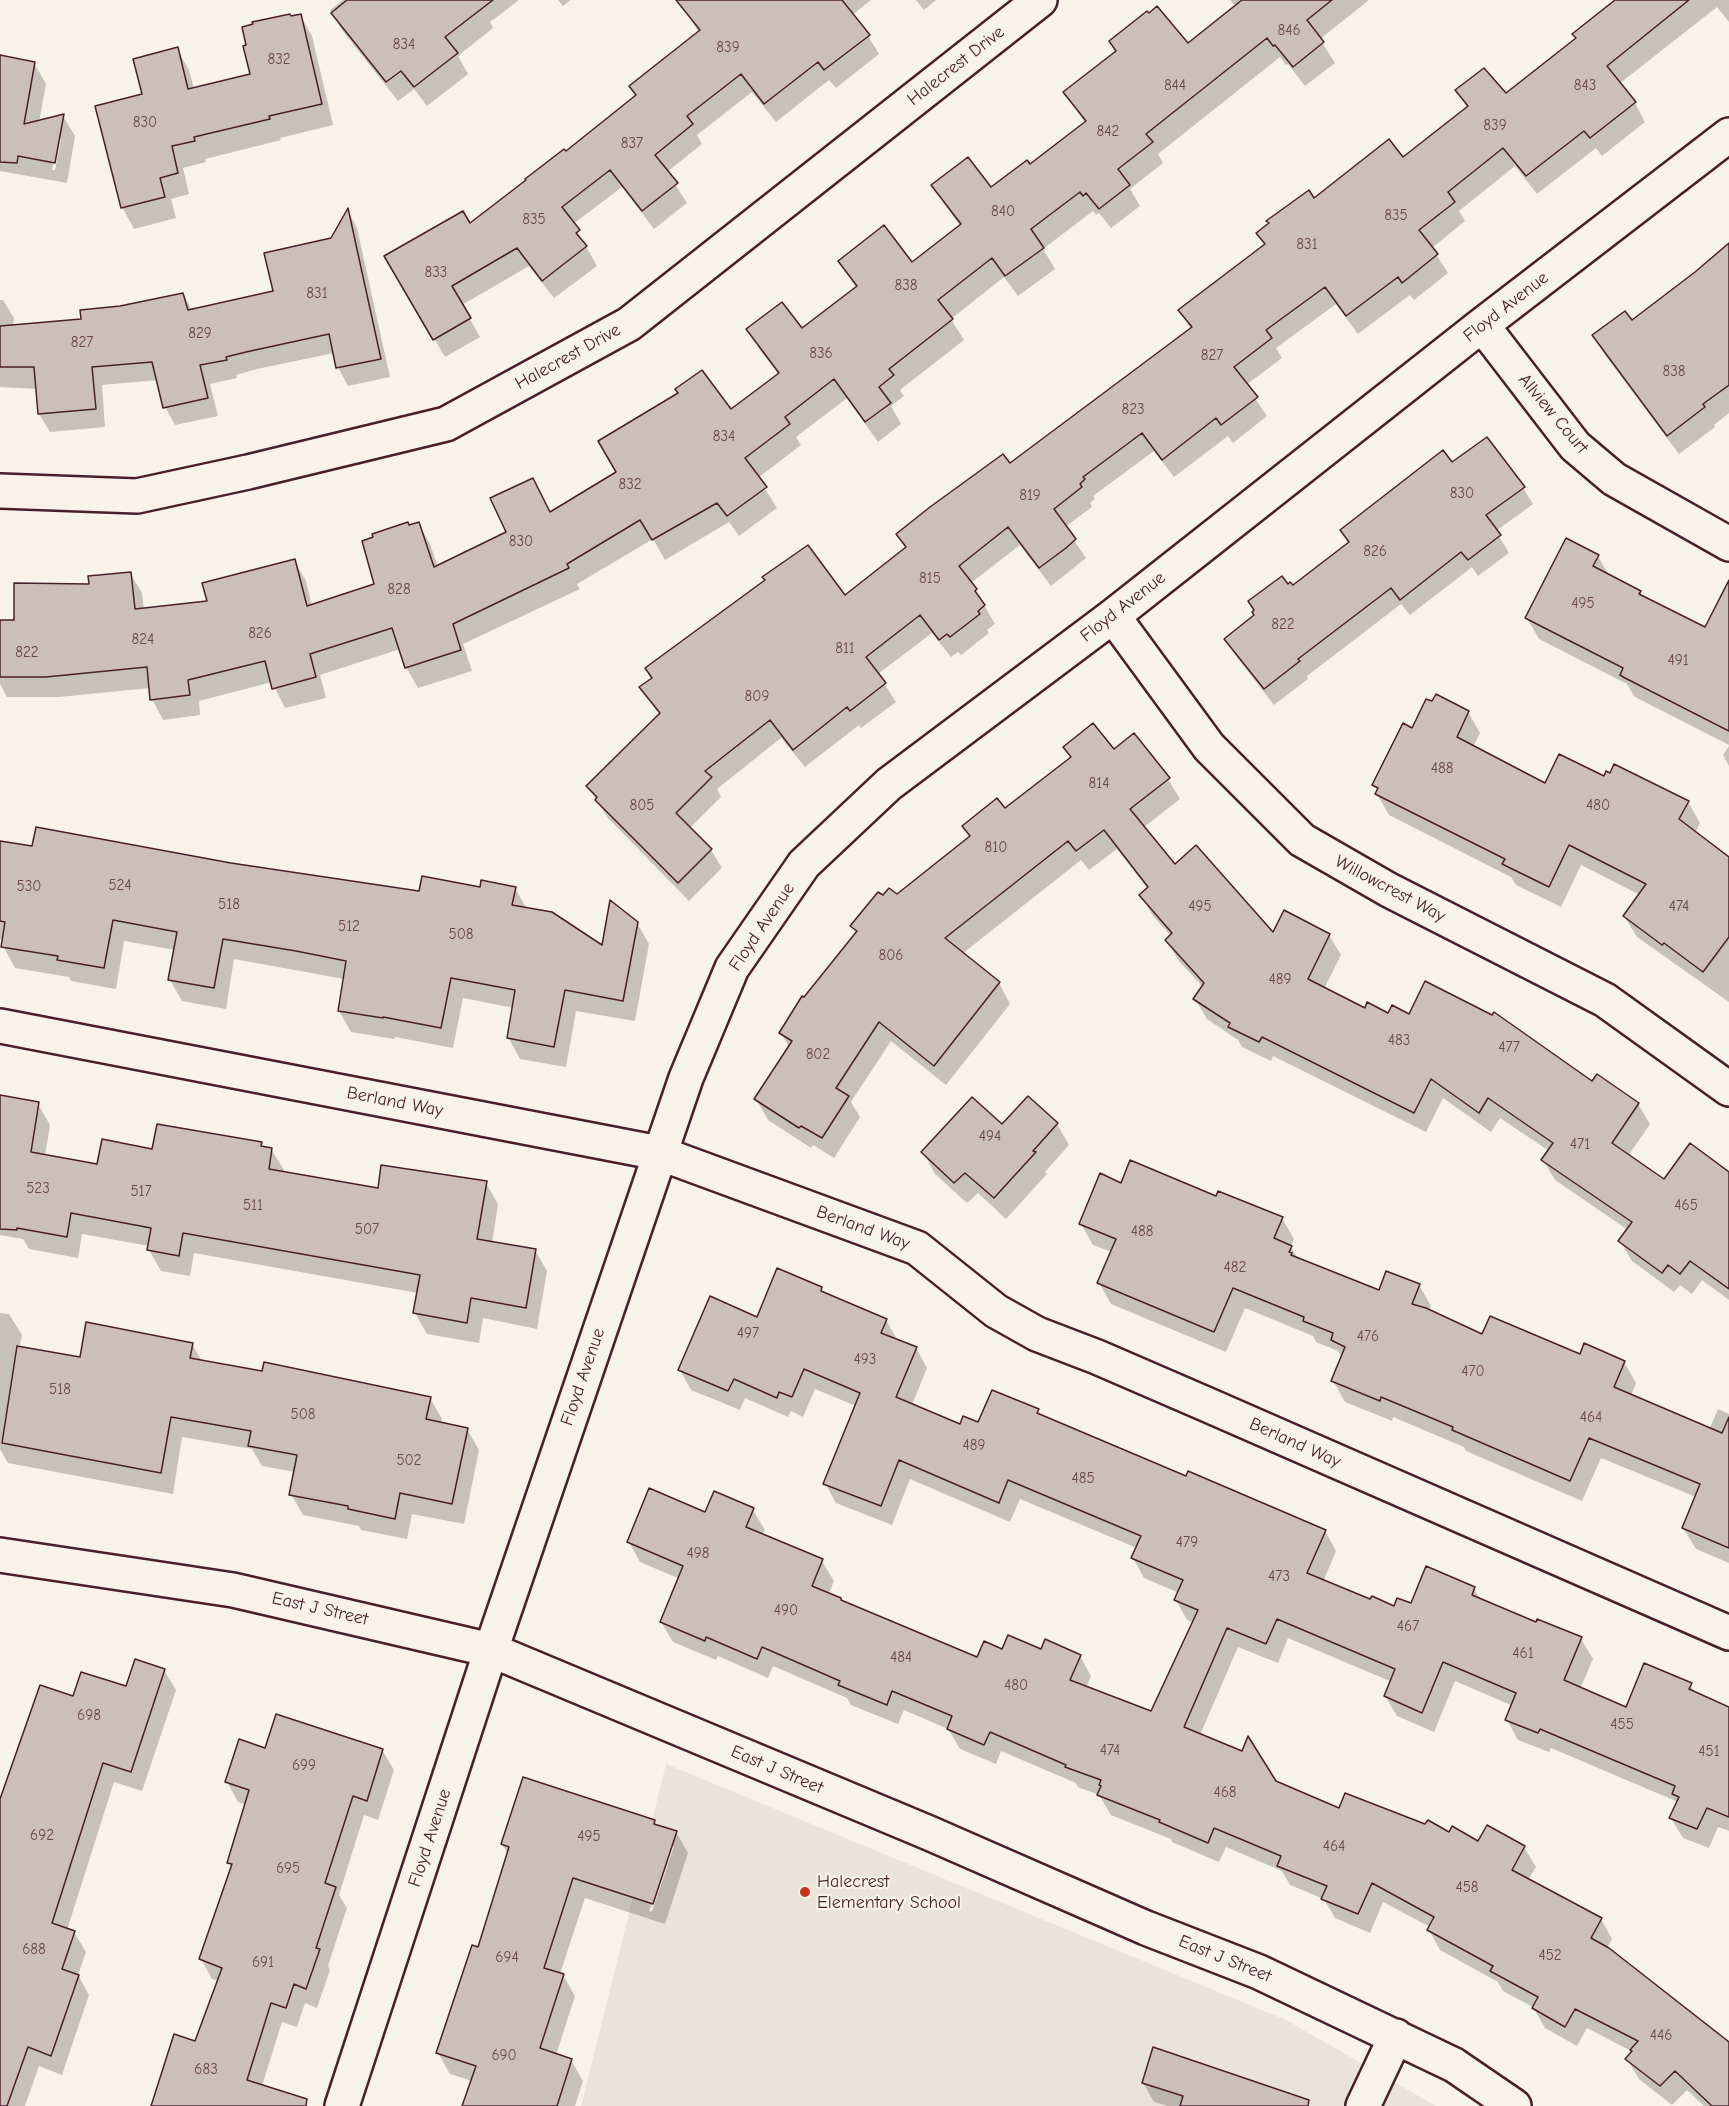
<!DOCTYPE html>
<style>
body{margin:0}
canvas{display:block;background:#f7f3e8}
</style>
<canvas width="1729" height="2106"></canvas>
<script>
const ctx = document.querySelector('canvas').getContext('2d');
ctx.lineJoin = 'round';
function fillPath(path, color) { ctx.fillStyle = color; ctx.fill(path, 'evenodd'); }
function trace(path, color, width, dash) { ctx.strokeStyle = color; ctx.lineWidth = width; ctx.lineCap = dash ? 'butt' : 'round'; ctx.setLineDash(dash || []); ctx.stroke(path); }
function write(font, color, halo, rows, align = 'center') {
  ctx.font = font + ' "Comic Neue",sans-serif'; ctx.lineWidth = 4.5; ctx.setLineDash([]); ctx.textBaseline = 'middle'; ctx.strokeStyle = halo; ctx.fillStyle = color; for (const [text, x, y, turn = 0] of rows) {
    ctx.save(); ctx.translate(x, y); ctx.rotate((+turn || 0) * Math.PI / 180); ctx.textAlign = isNaN(turn) ? turn : align; if (halo) ctx.strokeText(text, 0, 0); ctx.fillText(text, 0, 0); ctx.restore();
  }
}
const built = new Path2D(`
 M 666,1764 L 1286,2020 L 1436,2106 L 581,2106 Z`);
const shadow = new Path2D(`
 M 343,0 L 519,0 L 490,22 L 493,28 L 458,56 L 468,74 L 427,106 L 414,89 L 398,101 L 342,30 L 330,10 Z
 M 558,0 L 571,0 L 563,6 Z
 M 700,0 L 871,0 L 852,15 L 868,36 L 879,54 L 836,88 L 829,80 L 776,122 L 752,92 L 697,135 L 702,144 L 667,172 L 687,203 L 654,229 L 622,187 L 573,224 L 597,266 L 554,298 L 529,266 L 462,305 L 480,337 L 445,357 L 386,256 L 469,226 L 637,97 L 630,86 L 699,33 L 686,11 Z
 M 916,0 L 936,0 L 924,10 Z
 M 1230,0 L 1369,0 L 1320,39 L 1335,63 L 1305,86 L 1288,64 L 1286,65 L 1280,57 L 1158,154 L 1163,163 L 1130,189 L 1140,206 L 1111,228 L 1099,213 L 1096,215 L 1093,211 L 1043,249 L 1055,269 L 1018,296 L 1004,277 L 951,319 L 964,340 L 900,390 L 904,396 L 891,406 L 901,424 L 878,442 L 847,398 L 796,437 L 801,445 L 758,478 L 777,508 L 739,536 L 729,522 L 665,560 L 653,539 L 577,584 L 580,589 L 463,644 L 472,671 L 418,688 L 406,667 L 400,649 L 320,675 L 326,698 L 285,708 L 272,682 L 199,701 L 200,715 L 163,720 L 152,699 L 150,688 L 59,697 L 7,697 L 0,684 L 0,652 L 15,622 L 91,585 L 130,573 L 142,593 L 144,610 L 209,602 L 294,560 L 306,581 L 312,606 L 376,585 L 409,527 L 419,524 L 430,544 L 438,567 L 508,533 L 532,479 L 551,513 L 731,411 L 779,375 L 760,350 L 748,330 L 802,330 L 856,288 L 840,262 L 912,264 L 960,226 L 945,205 L 933,185 L 1003,209 L 1085,123 L 1065,92 L 1188,45 L 1236,7 Z
 M 1618,0 L 1729,0 L 1729,22 L 1717,7 L 1619,84 L 1635,103 L 1645,122 L 1602,156 L 1596,148 L 1537,194 L 1515,166 L 1459,211 L 1465,221 L 1432,248 L 1448,273 L 1414,300 L 1410,295 L 1358,334 L 1336,304 L 1276,348 L 1282,358 L 1246,385 L 1267,416 L 1233,443 L 1228,436 L 1174,477 L 1154,451 L 1093,496 L 1095,499 L 1090,503 L 1092,507 L 1065,527 L 1086,558 L 1051,586 L 1020,545 L 971,583 L 995,624 L 987,630 L 989,633 L 961,655 L 958,652 L 951,657 L 932,633 L 878,674 L 896,702 L 861,728 L 859,725 L 805,767 L 781,738 L 717,789 L 721,797 L 689,829 L 711,850 L 722,868 L 689,901 L 608,818 L 588,787 L 660,716 L 641,687 L 844,598 L 906,549 L 898,535 L 1010,465 L 1191,330 L 1180,310 L 1265,245 L 1258,233 L 1314,200 L 1403,159 L 1467,108 L 1457,90 L 1506,95 L 1577,39 Z
 M 300,15 L 312,36 L 333,125 L 280,138 L 281,140 L 205,159 L 206,162 L 183,168 L 189,194 L 171,199 L 176,218 L 134,229 L 122,207 L 144,95 L 177,49 L 189,70 L 194,89 L 252,75 L 290,17 Z
 M 0,57 L 34,63 L 46,84 L 39,122 L 63,116 L 75,136 L 67,183 L 0,171 ZM 58,139 L 61,139 L 55,170 L 52,170 Z
 M 348,211 L 357,228 L 390,377 L 348,386 L 338,367 L 334,353 L 257,369 L 236,375 L 237,378 L 210,384 L 218,416 L 175,425 L 165,407 L 158,380 L 102,385 L 105,427 L 50,432 L 39,414 L 37,389 L 0,387 L 0,300 L 3,300 L 14,318 L 13,327 L 83,321 L 121,308 L 183,294 L 192,310 L 274,292 L 332,239 Z
 M 1729,245 L 1729,413 L 1714,425 L 1715,427 L 1679,454 L 1605,355 L 1594,336 L 1631,322 Z
 M 1452,465 L 1523,488 L 1533,504 L 1496,531 L 1509,553 L 1478,576 L 1472,567 L 1410,615 L 1401,604 L 1307,676 L 1308,679 L 1274,705 L 1236,656 L 1226,640 L 1288,586 L 1292,587 L 1349,543 L 1342,531 Z
 M 1598,556 L 1609,576 L 1640,592 L 1643,598 L 1705,629 L 1729,627 L 1729,745 L 1639,699 L 1634,696 L 1627,684 L 1539,639 L 1527,618 Z
 M 1468,712 L 1480,733 L 1473,747 L 1546,785 L 1605,778 L 1688,802 L 1700,823 L 1695,833 L 1729,863 L 1729,1002 L 1637,937 L 1624,916 L 1640,895 L 1581,865 L 1561,907 L 1516,885 L 1511,877 L 1389,815 L 1377,794 L 1378,792 L 1374,785 L 1413,730 Z
 M 1729,746 L 1729,766 L 1723,755 Z
 M 1065,747 L 1113,751 L 1168,779 L 1180,799 L 1143,828 L 1175,866 L 1274,935 L 1329,935 L 1341,955 L 1324,989 L 1365,1010 L 1389,1015 L 1409,1016 L 1592,1083 L 1638,1104 L 1650,1124 L 1628,1156 L 1664,1181 L 1729,1173 L 1729,1300 L 1702,1280 L 1692,1294 L 1680,1285 L 1674,1292 L 1632,1261 L 1620,1241 L 1628,1230 L 1555,1180 L 1543,1160 L 1549,1151 L 1500,1118 L 1491,1132 L 1443,1098 L 1426,1132 L 1273,1056 L 1271,1061 L 1242,1047 L 1238,1040 L 1207,1019 L 1195,999 L 1203,987 L 1178,960 L 1167,940 L 1171,936 L 1153,916 L 1141,895 L 1148,889 L 1117,849 L 1089,870 L 1081,860 L 962,954 L 999,983 L 1010,1004 L 946,1085 L 891,1041 L 851,1102 L 860,1117 L 834,1158 L 813,1145 L 811,1148 L 768,1120 L 756,1099 L 789,1047 L 781,1033 L 804,999 L 856,934 L 852,926 L 883,897 L 897,896 L 971,838 L 964,826 L 1005,810 L 1071,758 Z
 M 0,842 L 33,848 L 231,864 L 421,892 L 515,888 L 527,909 L 603,948 L 637,923 L 649,944 L 635,1021 L 576,1011 L 566,1067 L 520,1059 L 508,1037 L 514,1008 L 463,998 L 453,1048 L 395,1037 L 394,1039 L 351,1032 L 339,1011 L 344,979 L 234,959 L 226,1009 L 182,1001 L 170,980 L 175,950 L 124,941 L 116,989 L 71,981 L 69,977 L 15,968 L 3,946 L 4,940 L 0,939 Z
 M 0,1097 L 38,1104 L 50,1125 L 45,1156 L 98,1166 L 153,1151 L 261,1143 L 263,1148 L 271,1149 L 284,1170 L 283,1173 L 379,1189 L 486,1183 L 498,1204 L 492,1243 L 535,1250 L 547,1271 L 537,1329 L 483,1318 L 479,1343 L 427,1334 L 415,1313 L 418,1293 L 194,1253 L 190,1276 L 161,1271 L 149,1250 L 149,1246 L 82,1234 L 78,1258 L 29,1249 L 23,1239 L 0,1235 Z
 M 1057,1124 L 1069,1145 L 1045,1172 L 1047,1174 L 1006,1219 L 978,1193 L 967,1203 L 935,1174 L 923,1152 L 1002,1126 Z
 M 1217,1198 L 1282,1218 L 1294,1239 L 1291,1247 L 1298,1259 L 1380,1292 L 1419,1285 L 1431,1306 L 1429,1311 L 1483,1336 L 1580,1356 L 1624,1362 L 1636,1383 L 1631,1396 L 1709,1430 L 1718,1409 L 1729,1414 L 1729,1563 L 1696,1549 L 1683,1528 L 1696,1497 L 1601,1458 L 1582,1501 L 1466,1451 L 1464,1447 L 1393,1417 L 1392,1421 L 1345,1402 L 1333,1381 L 1342,1357 L 1338,1351 L 1316,1342 L 1313,1336 L 1245,1308 L 1226,1352 L 1111,1304 L 1099,1283 L 1112,1252 L 1093,1245 L 1081,1224 Z
 M 821,1289 L 825,1295 L 886,1320 L 898,1341 L 916,1348 L 927,1368 L 912,1405 L 960,1426 L 979,1424 L 1038,1410 L 1041,1416 L 1187,1478 L 1325,1531 L 1336,1551 L 1323,1582 L 1371,1601 L 1394,1608 L 1411,1605 L 1474,1589 L 1481,1601 L 1537,1624 L 1581,1639 L 1593,1659 L 1580,1689 L 1627,1709 L 1690,1685 L 1696,1694 L 1729,1708 L 1729,1831 L 1718,1827 L 1709,1848 L 1683,1838 L 1671,1818 L 1678,1802 L 1551,1748 L 1549,1752 L 1518,1740 L 1507,1720 L 1513,1706 L 1455,1681 L 1434,1732 L 1397,1716 L 1385,1696 L 1392,1682 L 1288,1638 L 1278,1663 L 1238,1647 L 1200,1735 L 1275,1782 L 1340,1810 L 1450,1834 L 1478,1843 L 1524,1847 L 1536,1867 L 1528,1880 L 1601,1919 L 1612,1939 L 1607,1948 L 1729,2044 L 1729,2106 L 1704,2106 L 1687,2090 L 1672,2105 L 1639,2079 L 1627,2059 L 1633,2052 L 1587,2028 L 1577,2046 L 1545,2028 L 1533,2007 L 1503,1991 L 1498,1982 L 1440,1950 L 1429,1930 L 1430,1927 L 1383,1902 L 1370,1933 L 1335,1918 L 1324,1899 L 1290,1885 L 1282,1871 L 1226,1847 L 1219,1862 L 1172,1842 L 1171,1839 L 1111,1815 L 1099,1795 L 1078,1787 L 1076,1783 L 1001,1751 L 996,1764 L 960,1749 L 948,1729 L 904,1710 L 898,1724 L 851,1705 L 847,1698 L 773,1666 L 768,1678 L 718,1656 L 716,1660 L 673,1642 L 661,1622 L 680,1579 L 640,1562 L 629,1542 L 706,1514 L 753,1510 L 765,1530 L 762,1535 L 822,1561 L 834,1581 L 828,1595 L 978,1659 L 1003,1651 L 1042,1651 L 1080,1656 L 1091,1676 L 1086,1688 L 1152,1713 L 1194,1623 L 1187,1620 L 1176,1600 L 1179,1593 L 1144,1578 L 1133,1558 L 1137,1548 L 1020,1499 L 1010,1522 L 910,1479 L 892,1525 L 836,1503 L 825,1483 L 856,1406 L 815,1389 L 803,1417 L 791,1411 L 788,1417 L 745,1398 L 740,1410 L 691,1390 L 680,1370 L 758,1319 Z
 M 0,1313 L 9,1314 L 22,1335 L 19,1348 L 82,1359 L 192,1344 L 202,1361 L 430,1398 L 442,1419 L 441,1423 L 467,1429 L 479,1450 L 464,1524 L 412,1514 L 407,1539 L 361,1530 L 359,1526 L 303,1515 L 291,1494 L 295,1472 L 262,1466 L 252,1449 L 182,1437 L 173,1494 L 8,1463 L 0,1449 Z
 M 164,1670 L 176,1690 L 142,1791 L 114,1782 L 67,1930 L 74,1932 L 86,1952 L 78,1975 L 89,1995 L 62,2075 L 39,2066 L 25,2106 L 0,2106 L 0,1806 L 73,1698 L 127,1688 Z
 M 266,1749 L 382,1750 L 394,1770 L 378,1820 L 364,1815 L 339,1895 L 347,1908 L 328,1966 L 330,1970 L 317,2008 L 305,2003 L 297,2027 L 282,2022 L 262,2086 L 283,2106 L 152,2106 L 196,2043 L 219,1981 L 212,1979 L 201,1959 L 232,1869 L 228,1862 L 246,1805 L 238,1802 L 227,1782 Z
 M 654,1821 L 657,1826 L 676,1832 L 688,1853 L 665,1924 L 585,1898 L 560,1974 L 563,1975 L 575,1996 L 556,2055 L 571,2060 L 583,2081 L 575,2106 L 464,2106 L 472,2081 L 450,2074 L 438,2053 L 479,1948 L 508,1854 L 502,1844 ZM 671,1846 L 674,1846 L 652,1912 L 649,1911 Z
 M 1143,2083 L 1273,2106 L 1168,2106 L 1154,2102 Z`);
const building = new Path2D(`
 M 347,0 L 493,0 L 445,37 L 458,53 L 414,87 L 401,71 L 386,82 L 331,13 Z
 M 676,0 L 842,0 L 870,35 L 824,70 L 818,62 L 764,104 L 741,74 L 687,116 L 693,124 L 655,155 L 678,183 L 642,211 L 610,170 L 562,207 L 580,230 L 576,233 L 587,246 L 542,281 L 517,248 L 452,286 L 471,318 L 433,340 L 384,256 L 463,211 L 470,223 L 526,180 L 525,179 L 564,149 L 566,151 L 636,95 L 629,86 L 700,30 Z
 M 1242,0 L 1332,0 L 1307,20 L 1324,42 L 1293,67 L 1275,45 L 1273,46 L 1267,38 L 1146,134 L 1153,142 L 1118,169 L 1130,185 L 1099,209 L 1086,193 L 1083,196 L 1080,192 L 1031,229 L 1044,248 L 1005,276 L 992,258 L 938,300 L 953,319 L 889,369 L 894,375 L 879,387 L 891,403 L 865,422 L 834,379 L 785,417 L 790,424 L 745,458 L 767,487 L 727,516 L 717,503 L 652,540 L 640,520 L 567,564 L 569,568 L 453,624 L 461,650 L 405,668 L 392,628 L 310,654 L 316,677 L 272,689 L 265,661 L 188,680 L 190,695 L 150,700 L 147,667 L 46,677 L 0,677 L 0,620 L 14,620 L 14,583 L 89,584 L 88,576 L 131,572 L 135,609 L 207,601 L 202,583 L 295,559 L 307,606 L 374,584 L 362,541 L 373,537 L 372,534 L 408,522 L 409,525 L 419,522 L 434,567 L 506,532 L 490,498 L 533,478 L 550,512 L 616,472 L 598,441 L 678,393 L 675,389 L 702,370 L 731,409 L 779,373 L 746,329 L 782,302 L 802,328 L 857,286 L 838,261 L 884,225 L 912,262 L 961,224 L 931,185 L 968,157 L 991,187 L 1027,160 L 1030,164 L 1086,121 L 1063,92 L 1116,51 L 1109,41 L 1147,11 L 1149,13 L 1157,6 L 1188,43 Z
 M 1615,0 L 1689,0 L 1607,66 L 1636,102 L 1590,138 L 1584,131 L 1526,176 L 1503,148 L 1448,192 L 1455,202 L 1419,230 L 1438,254 L 1402,283 L 1398,277 L 1346,316 L 1325,287 L 1266,330 L 1272,338 L 1234,367 L 1258,397 L 1221,425 L 1216,418 L 1162,460 L 1142,433 L 1083,477 L 1085,479 L 1080,484 L 1082,487 L 1054,509 L 1076,539 L 1066,548 L 1039,568 L 1008,527 L 959,566 L 977,589 L 975,591 L 985,605 L 978,611 L 980,614 L 950,637 L 947,634 L 939,640 L 920,615 L 866,657 L 886,683 L 850,711 L 847,707 L 793,750 L 770,720 L 705,771 L 712,777 L 676,813 L 712,849 L 678,883 L 595,800 L 597,797 L 586,786 L 660,713 L 639,687 L 652,678 L 645,668 L 765,580 L 762,577 L 808,545 L 845,595 L 906,547 L 896,534 L 930,507 L 1003,454 L 1010,463 L 1192,327 L 1178,310 L 1265,244 L 1256,233 L 1269,223 L 1266,221 L 1309,190 L 1314,198 L 1389,139 L 1403,157 L 1468,106 L 1455,90 L 1484,68 L 1506,93 L 1576,38 L 1572,34 Z
 M 290,14 L 291,16 L 301,14 L 322,104 L 269,116 L 270,119 L 194,137 L 195,141 L 172,146 L 178,173 L 160,178 L 165,197 L 121,208 L 95,106 L 142,94 L 133,59 L 178,47 L 188,89 L 250,74 L 243,46 L 246,45 L 242,27 L 253,24 L 252,22 Z
 M 0,55 L 35,62 L 24,124 L 64,114 L 55,163 L 18,156 L 17,163 L 0,162 Z
 M 348,208 L 381,359 L 336,368 L 329,334 L 246,352 L 226,357 L 227,360 L 200,365 L 208,398 L 163,408 L 152,362 L 92,367 L 96,409 L 38,414 L 34,367 L 0,367 L 0,326 L 81,319 L 80,310 L 120,306 L 183,293 L 188,310 L 273,291 L 264,253 L 331,238 Z
 M 1729,243 L 1729,385 L 1703,404 L 1705,407 L 1667,436 L 1592,335 L 1625,311 L 1632,320 L 1695,272 Z
 M 1487,437 L 1525,487 L 1486,515 L 1501,535 L 1468,560 L 1461,552 L 1400,600 L 1391,588 L 1298,659 L 1300,661 L 1264,689 L 1224,639 L 1254,615 L 1252,612 L 1254,610 L 1248,601 L 1282,576 L 1288,584 L 1290,582 L 1293,585 L 1349,542 L 1340,530 L 1443,450 L 1452,462 Z
 M 1566,538 L 1599,555 L 1593,566 L 1641,591 L 1639,594 L 1705,627 L 1729,580 L 1729,731 L 1625,678 L 1620,675 L 1623,668 L 1525,618 Z
 M 1436,694 L 1469,711 L 1457,737 L 1545,783 L 1559,754 L 1604,776 L 1606,771 L 1610,773 L 1614,764 L 1689,801 L 1679,819 L 1729,857 L 1729,937 L 1703,972 L 1664,943 L 1662,945 L 1623,916 L 1646,884 L 1569,845 L 1549,887 L 1502,864 L 1505,859 L 1375,794 L 1378,788 L 1372,785 L 1403,723 L 1412,728 L 1426,699 L 1432,701 Z
 M 1093,723 L 1114,749 L 1134,733 L 1170,778 L 1130,809 L 1175,864 L 1196,845 L 1273,932 L 1284,910 L 1330,934 L 1308,979 L 1365,1008 L 1367,1002 L 1388,1013 L 1392,1005 L 1409,1014 L 1425,981 L 1492,1015 L 1494,1012 L 1592,1081 L 1597,1074 L 1639,1103 L 1612,1143 L 1664,1179 L 1690,1143 L 1729,1172 L 1729,1289 L 1690,1261 L 1680,1274 L 1668,1265 L 1662,1273 L 1618,1241 L 1632,1222 L 1541,1160 L 1553,1143 L 1488,1098 L 1479,1113 L 1431,1079 L 1414,1113 L 1262,1037 L 1259,1042 L 1228,1027 L 1230,1023 L 1193,999 L 1204,983 L 1165,940 L 1172,933 L 1139,895 L 1148,887 L 1104,830 L 1076,851 L 1068,841 L 945,938 L 1000,982 L 934,1066 L 879,1022 L 836,1088 L 849,1096 L 822,1138 L 801,1126 L 799,1128 L 754,1099 L 792,1041 L 779,1033 L 802,996 L 804,997 L 857,931 L 850,926 L 878,892 L 883,895 L 889,888 L 897,894 L 970,836 L 962,826 L 997,798 L 1005,808 L 1071,757 L 1063,747 Z
 M 36,827 L 231,863 L 419,891 L 422,876 L 480,887 L 481,880 L 516,887 L 512,905 L 552,912 L 602,945 L 610,900 L 638,922 L 623,1001 L 565,990 L 554,1047 L 507,1038 L 515,990 L 451,978 L 441,1028 L 383,1017 L 383,1018 L 338,1011 L 346,961 L 296,951 L 223,939 L 214,988 L 168,980 L 177,932 L 113,920 L 104,968 L 57,960 L 58,956 L 1,947 L 5,922 L 0,921 L 0,841 L 32,846 Z
 M 0,1095 L 39,1102 L 31,1152 L 97,1164 L 102,1139 L 152,1149 L 157,1124 L 262,1142 L 261,1146 L 272,1148 L 269,1169 L 378,1188 L 381,1165 L 487,1181 L 477,1239 L 536,1249 L 526,1308 L 471,1298 L 467,1323 L 413,1313 L 420,1275 L 183,1233 L 179,1256 L 147,1250 L 151,1228 L 71,1213 L 67,1237 L 17,1228 L 17,1230 L 0,1229 Z
 M 1028,1096 L 1058,1123 L 1033,1151 L 1036,1152 L 994,1198 L 965,1173 L 954,1183 L 921,1152 L 972,1097 L 1002,1124 Z
 M 1130,1160 L 1216,1196 L 1218,1191 L 1283,1217 L 1274,1238 L 1292,1246 L 1289,1252 L 1292,1253 L 1291,1255 L 1379,1290 L 1386,1271 L 1420,1284 L 1412,1304 L 1426,1308 L 1482,1334 L 1490,1316 L 1580,1354 L 1584,1343 L 1625,1361 L 1614,1387 L 1722,1433 L 1729,1417 L 1729,1548 L 1682,1528 L 1700,1484 L 1589,1438 L 1570,1481 L 1452,1430 L 1453,1427 L 1381,1397 L 1380,1401 L 1331,1381 L 1345,1347 L 1331,1340 L 1333,1333 L 1303,1321 L 1304,1317 L 1233,1288 L 1214,1332 L 1097,1283 L 1116,1239 L 1079,1224 L 1100,1173 L 1121,1183 Z
 M 777,1268 L 822,1287 L 821,1291 L 887,1319 L 881,1333 L 917,1347 L 896,1397 L 960,1424 L 963,1416 L 978,1422 L 992,1390 L 1039,1409 L 1037,1413 L 1186,1476 L 1188,1471 L 1326,1530 L 1307,1573 L 1370,1599 L 1372,1596 L 1394,1606 L 1397,1598 L 1411,1603 L 1426,1566 L 1475,1587 L 1472,1595 L 1536,1622 L 1537,1619 L 1582,1637 L 1564,1680 L 1626,1707 L 1644,1663 L 1692,1683 L 1689,1689 L 1729,1707 L 1729,1817 L 1707,1808 L 1697,1829 L 1669,1818 L 1679,1797 L 1672,1794 L 1675,1786 L 1540,1729 L 1538,1733 L 1505,1720 L 1516,1693 L 1443,1662 L 1422,1713 L 1384,1696 L 1395,1669 L 1277,1619 L 1266,1644 L 1227,1628 L 1184,1727 L 1242,1751 L 1248,1736 L 1276,1781 L 1339,1808 L 1345,1793 L 1425,1824 L 1428,1820 L 1449,1832 L 1452,1826 L 1478,1841 L 1487,1825 L 1525,1846 L 1512,1870 L 1602,1918 L 1591,1938 L 1609,1948 L 1729,2042 L 1729,2106 L 1712,2106 L 1675,2071 L 1660,2086 L 1625,2059 L 1632,2051 L 1630,2050 L 1638,2041 L 1575,2009 L 1565,2027 L 1532,2008 L 1538,1997 L 1490,1971 L 1493,1966 L 1427,1930 L 1434,1917 L 1372,1883 L 1358,1914 L 1321,1899 L 1327,1886 L 1277,1866 L 1281,1856 L 1214,1828 L 1208,1843 L 1159,1822 L 1160,1820 L 1097,1795 L 1101,1786 L 1099,1785 L 1101,1780 L 1065,1767 L 1066,1765 L 990,1732 L 984,1745 L 947,1729 L 952,1716 L 892,1691 L 887,1705 L 838,1685 L 840,1681 L 762,1647 L 757,1659 L 706,1637 L 705,1641 L 660,1622 L 683,1566 L 627,1542 L 649,1488 L 705,1512 L 714,1491 L 754,1508 L 746,1527 L 823,1559 L 812,1586 L 841,1598 L 841,1600 L 977,1657 L 984,1641 L 1002,1649 L 1008,1635 L 1041,1649 L 1045,1639 L 1081,1655 L 1070,1680 L 1151,1711 L 1198,1610 L 1174,1600 L 1183,1580 L 1131,1558 L 1141,1536 L 1008,1480 L 999,1503 L 899,1460 L 881,1506 L 823,1484 L 860,1393 L 804,1369 L 792,1397 L 779,1392 L 777,1398 L 734,1379 L 728,1391 L 678,1370 L 710,1296 L 757,1317 Z
 M 86,1322 L 193,1343 L 190,1358 L 262,1371 L 264,1362 L 431,1397 L 426,1419 L 468,1428 L 452,1504 L 400,1493 L 395,1519 L 348,1509 L 348,1506 L 289,1495 L 297,1455 L 248,1446 L 251,1431 L 171,1417 L 161,1473 L 2,1443 L 17,1346 L 80,1357 Z
 M 135,1659 L 165,1669 L 131,1772 L 103,1763 L 52,1923 L 75,1931 L 62,1969 L 79,1975 L 51,2056 L 28,2047 L 7,2106 L 0,2106 L 0,1799 L 40,1685 L 73,1696 L 81,1672 L 126,1686 Z
 M 276,1714 L 383,1749 L 367,1801 L 353,1796 L 325,1883 L 336,1887 L 316,1948 L 320,1949 L 306,1989 L 294,1984 L 286,2008 L 271,2003 L 247,2080 L 307,2099 L 306,2106 L 151,2106 L 174,2034 L 195,2041 L 222,1968 L 199,1959 L 232,1864 L 227,1863 L 249,1790 L 225,1782 L 239,1739 L 265,1748 Z
 M 523,1777 L 655,1820 L 654,1824 L 677,1831 L 653,1904 L 573,1878 L 544,1968 L 564,1974 L 540,2048 L 572,2059 L 557,2106 L 462,2106 L 476,2066 L 436,2053 L 472,1945 L 478,1947 L 509,1847 L 501,1844 Z
 M 1153,2047 L 1309,2100 L 1308,2106 L 1180,2106 L 1183,2096 L 1142,2083 Z`);
const minor = new Path2D(`
 M 1482,325 L 1575,446 L 1614,479 L 1729,544
 M 0,491 L 137,496 L 248,472 L 446,424 L 629,324 L 1040,0
 M 1113,616 L 1209,747 L 1302,840 L 1389,890 L 1605,1000 L 1729,1089
 M 0,1026 L 659,1153 L 917,1248 L 996,1311 L 1037,1334 L 1097,1357 L 1208,1405 L 1729,1633
 M 0,1555 L 233,1590 L 491,1650 L 929,1833 L 1146,1928 L 1259,1972 L 1454,2065 L 1514,2106
 M 342,2106 L 491,1650 L 686,1078 L 732,968 L 804,864 L 889,784 L 1113,616 L 1482,325 L 1729,135
 M 1363,2106 L 1396,2036`);
const markers = [
 [805,1892,6,"#c8321e"]
];
const numberNames = [
 ["846",1289,31],
 ["834",404,45],
 ["839",728,48],
 ["832",279,60],
 ["844",1175,86],
 ["843",1585,86],
 ["830",145,123],
 ["839",1495,126],
 ["842",1108,132],
 ["837",632,144],
 ["840",1003,212],
 ["835",1396,216],
 ["835",534,220],
 ["831",1307,245],
 ["833",436,273],
 ["838",906,286],
 ["831",317,294],
 ["829",200,334],
 ["827",82,343],
 ["836",821,354],
 ["827",1212,356],
 ["838",1674,372],
 ["823",1133,410],
 ["834",724,437],
 ["832",630,485],
 ["830",1462,494],
 ["819",1030,496],
 ["830",521,542],
 ["826",1375,552],
 ["815",930,579],
 ["828",399,590],
 ["495",1583,604],
 ["822",1283,625],
 ["826",260,634],
 ["824",143,640],
 ["811",845,649],
 ["822",27,653],
 ["491",1678,661],
 ["809",757,697],
 ["488",1442,769],
 ["814",1099,784],
 ["805",642,806],
 ["480",1598,806],
 ["810",996,848],
 ["524",120,886],
 ["530",29,887],
 ["518",229,905],
 ["495",1200,907],
 ["474",1679,907],
 ["512",349,927],
 ["508",461,935],
 ["806",891,956],
 ["489",1280,980],
 ["483",1399,1041],
 ["477",1509,1048],
 ["802",818,1055],
 ["494",990,1137],
 ["471",1580,1145],
 ["523",38,1189],
 ["517",141,1192],
 ["511",253,1206],
 ["465",1686,1206],
 ["507",367,1230],
 ["488",1142,1232],
 ["482",1235,1268],
 ["497",748,1334],
 ["476",1368,1337],
 ["493",865,1360],
 ["470",1473,1372],
 ["518",60,1390],
 ["508",303,1415],
 ["464",1591,1418],
 ["489",974,1446],
 ["502",409,1461],
 ["485",1083,1479],
 ["479",1187,1543],
 ["498",698,1554],
 ["473",1279,1577],
 ["490",786,1611],
 ["467",1408,1627],
 ["461",1523,1654],
 ["484",901,1658],
 ["480",1016,1686],
 ["698",89,1716],
 ["455",1622,1725],
 ["474",1110,1751],
 ["451",1709,1752],
 ["699",304,1766],
 ["468",1225,1793],
 ["692",42,1836],
 ["495",589,1837],
 ["464",1334,1847],
 ["695",288,1869],
 ["458",1467,1888],
 ["688",34,1950],
 ["452",1550,1956],
 ["694",507,1958],
 ["691",263,1963],
 ["446",1661,2036],
 ["690",504,2056],
 ["683",206,2070]
];
const streetNames = [
 ["Halecrest Drive",956,66,-38],
 ["Floyd Avenue",1506,307,-38],
 ["Halecrest Drive",568,357,-29],
 ["Allview Court",1553,414,50],
 ["Floyd Avenue",1123,607,-38],
 ["Willowcrest Way",1390,889,28],
 ["Floyd Avenue",762,927,-56],
 ["Berland Way",395,1102,11],
 ["Berland Way",863,1228,20],
 ["Floyd Avenue",583,1377,-71],
 ["Berland Way",1295,1443,24],
 ["East J Street",320,1609,13],
 ["East J Street",777,1770,23],
 ["Floyd Avenue",430,1838,-72],
 ["East J Street",1225,1959,22]
];
const poiNames = [
 ["Halecrest",817,1882],
 ["Elementary School",817,1903]
];
fillPath(built, '#eae3da');
fillPath(shadow, '#0003');
fillPath(building, '#ccbfb9');
trace(building, '#4a1f2b', 1.5);
trace(minor, '#4a1f2b', 38);
trace(minor, '#f7f3e8', 33);
for (const [x, y, r, color] of markers) { const dot = new Path2D(); dot.arc(x, y, r, 0, 2 * Math.PI); ctx.fillStyle = color; ctx.fill(dot); trace(dot, '#f7f3e8', 2); }
write('15px', '#6a474e', null, numberNames);
write('18px', '#4a1f2b', '#f7f3e8', streetNames);
write('18px', '#4a1f2b', '#f7f3e8', poiNames, 'left');
</script>
